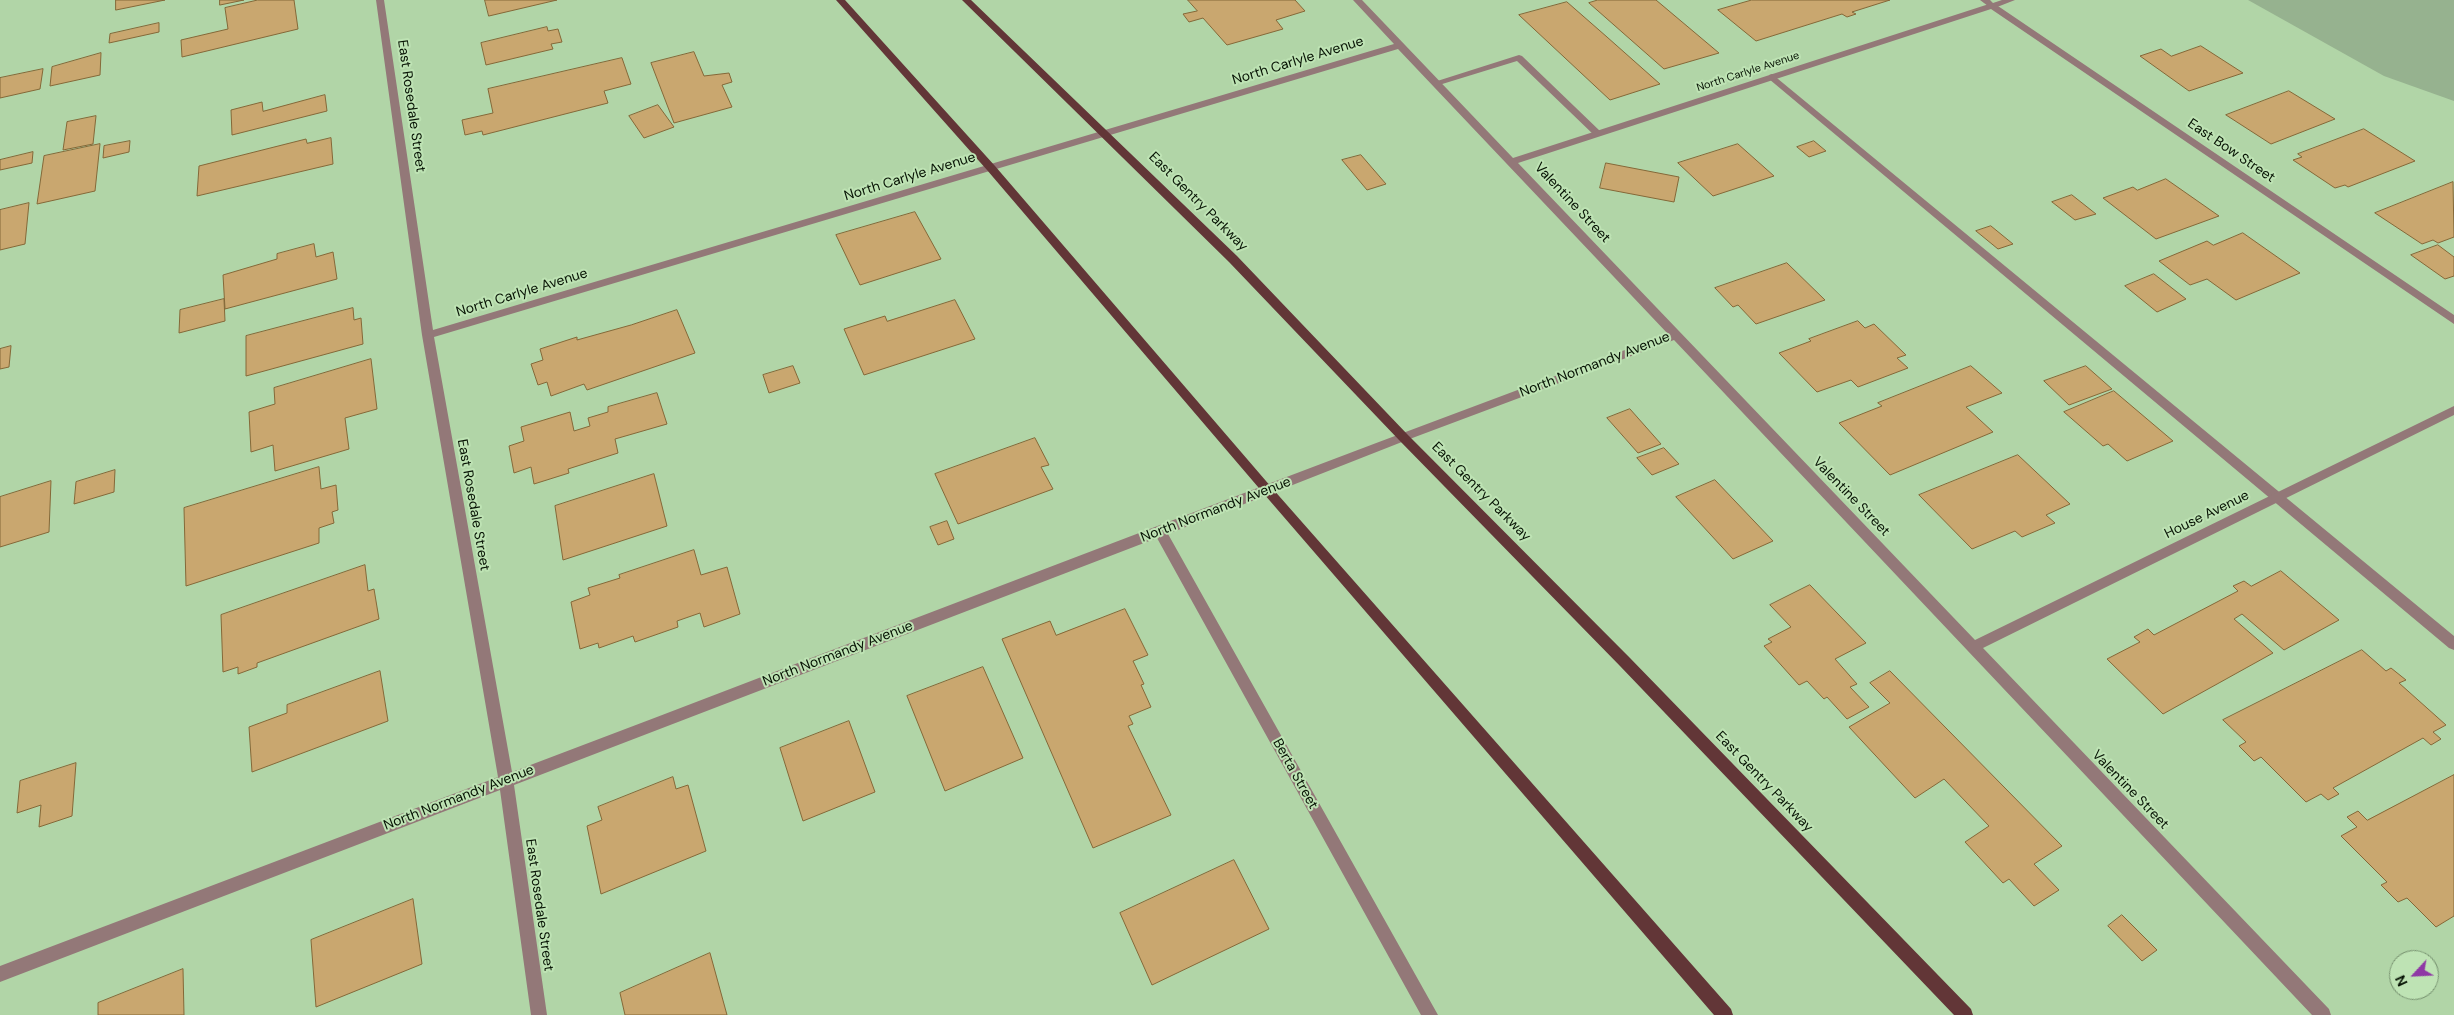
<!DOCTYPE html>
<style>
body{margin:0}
#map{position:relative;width:2454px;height:1015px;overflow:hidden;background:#b1d5a7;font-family:"DM Sans",sans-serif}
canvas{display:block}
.north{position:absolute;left:2389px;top:950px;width:50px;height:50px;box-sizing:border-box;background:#bee3b4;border:1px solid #75906e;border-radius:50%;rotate:245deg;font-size:14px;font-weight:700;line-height:20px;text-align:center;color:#071304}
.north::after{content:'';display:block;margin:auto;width:18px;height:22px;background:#8f38a5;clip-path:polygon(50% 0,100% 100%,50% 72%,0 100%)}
</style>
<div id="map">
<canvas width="2454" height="1015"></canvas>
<div class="north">N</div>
</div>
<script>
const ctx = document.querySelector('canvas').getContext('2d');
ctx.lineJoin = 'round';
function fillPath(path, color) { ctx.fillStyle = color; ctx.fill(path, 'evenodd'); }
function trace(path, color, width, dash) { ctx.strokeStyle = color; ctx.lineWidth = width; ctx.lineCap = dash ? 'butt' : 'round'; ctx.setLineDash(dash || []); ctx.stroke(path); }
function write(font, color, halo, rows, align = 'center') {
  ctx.font = font + ' "DM Sans",sans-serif'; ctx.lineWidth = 4; ctx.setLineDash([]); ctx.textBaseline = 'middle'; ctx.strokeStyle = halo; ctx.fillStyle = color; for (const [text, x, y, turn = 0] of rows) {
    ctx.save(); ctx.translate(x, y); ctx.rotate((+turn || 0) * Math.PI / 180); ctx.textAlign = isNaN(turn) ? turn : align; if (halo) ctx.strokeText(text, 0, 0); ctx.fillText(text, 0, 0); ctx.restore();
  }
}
const green = new Path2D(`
 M 2248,0 L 2454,0 L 2454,101 L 2384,76 Z`);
const building = new Path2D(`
 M 116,0 L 165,0 L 116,10 Z
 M 220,0 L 244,0 L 220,5 Z
 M 258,0 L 294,0 L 298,29 L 182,57 L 181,40 L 228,29 L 225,8 Z
 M 485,0 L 557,0 L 489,16 Z
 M 1188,0 L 1295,0 L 1305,11 L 1276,20 L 1283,29 L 1227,45 L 1203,18 L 1189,22 L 1183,14 L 1197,11 Z
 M 1598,0 L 1656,0 L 1719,53 L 1664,69 L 1589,3 Z
 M 1752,0 L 1890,0 L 1852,12 L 1856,14 L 1847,17 L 1842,14 L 1756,41 L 1718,10 Z
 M 1567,2 L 1607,37 L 1660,84 L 1610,100 L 1519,15 Z
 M 159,23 L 159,32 L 109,43 L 110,34 Z
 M 547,27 L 548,31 L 558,29 L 562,42 L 551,44 L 553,49 L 486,65 L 481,43 Z
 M 2201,46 L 2243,73 L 2189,91 L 2140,56 L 2161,49 L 2171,56 Z
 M 694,52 L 704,76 L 729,73 L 732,82 L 722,85 L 732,107 L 674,123 L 651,63 Z
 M 101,53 L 100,75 L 50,86 L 52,67 Z
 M 622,58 L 631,84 L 604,91 L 608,103 L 483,135 L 482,131 L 465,135 L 462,120 L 493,113 L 488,89 Z
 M 43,69 L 40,89 L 0,98 L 0,78 Z
 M 2289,91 L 2335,119 L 2271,144 L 2226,115 Z
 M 325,95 L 327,111 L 232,135 L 231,110 L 262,102 L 263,111 Z
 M 658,105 L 674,127 L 644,138 L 629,116 Z
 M 96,116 L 93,144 L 63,150 L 67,122 Z
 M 2364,129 L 2415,161 L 2348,187 L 2345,185 L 2335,188 L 2293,160 L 2302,157 L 2298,154 Z
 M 331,138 L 333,164 L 197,196 L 199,166 L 306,139 L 307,143 Z
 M 130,141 L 129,152 L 103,158 L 104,146 Z
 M 1814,141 L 1826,151 L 1809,157 L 1797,147 Z
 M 100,144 L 95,191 L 37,204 L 44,156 Z
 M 1738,144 L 1774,176 L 1713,196 L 1678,163 Z
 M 33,152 L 32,163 L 0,170 L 0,160 Z
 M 1361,155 L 1386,184 L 1367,190 L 1342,160 Z
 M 1606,163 L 1679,177 L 1674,202 L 1600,188 Z
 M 2166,179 L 2219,216 L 2156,239 L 2103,198 L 2133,187 L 2137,190 Z
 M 2453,182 L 2454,237 L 2438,243 L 2433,240 L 2422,244 L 2375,213 Z
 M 2072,195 L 2096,214 L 2075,220 L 2052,202 Z
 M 29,203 L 25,244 L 0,250 L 0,210 Z
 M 915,212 L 941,259 L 860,285 L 836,235 Z
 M 1991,226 L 2013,244 L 1998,249 L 1976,231 Z
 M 2243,233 L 2300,273 L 2236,300 L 2207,279 L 2190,285 L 2159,261 L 2207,241 L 2213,245 Z
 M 314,244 L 316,257 L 333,252 L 337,279 L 225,309 L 223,275 L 277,259 L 277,254 Z
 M 2438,245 L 2454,257 L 2454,276 L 2445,279 L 2411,255 Z
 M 1787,263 L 1825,300 L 1756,324 L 1738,305 L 1733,307 L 1715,288 Z
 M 2154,274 L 2186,299 L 2157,312 L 2125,286 Z
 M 224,299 L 225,321 L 179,333 L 180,310 Z
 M 955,300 L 975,339 L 864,375 L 844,329 L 885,316 L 887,321 Z
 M 353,308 L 354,320 L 361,318 L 363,344 L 246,376 L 246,336 Z
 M 677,310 L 695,353 L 587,390 L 584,384 L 551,396 L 547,382 L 538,385 L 531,364 L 543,360 L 540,349 L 577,337 L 577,340 L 631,325 Z
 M 1858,321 L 1865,328 L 1874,324 L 1906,355 L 1897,358 L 1908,368 L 1858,387 L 1851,380 L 1817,392 L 1779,353 L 1811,341 L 1809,339 Z
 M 11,346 L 9,367 L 0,369 L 0,349 Z
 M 371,359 L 377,409 L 345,418 L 349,449 L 275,471 L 273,445 L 251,452 L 249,412 L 275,404 L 274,388 Z
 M 793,366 L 800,383 L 769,393 L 763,375 Z
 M 1971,366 L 2002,393 L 1966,407 L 1993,432 L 1890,475 L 1839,423 L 1882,406 L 1878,403 Z
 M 2086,366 L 2112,389 L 2069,405 L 2044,381 Z
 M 2114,391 L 2173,441 L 2127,461 L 2108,444 L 2103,446 L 2064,412 Z
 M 657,393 L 667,424 L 615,439 L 618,453 L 568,469 L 569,473 L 534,484 L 531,467 L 514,473 L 509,446 L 524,441 L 521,427 L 570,412 L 574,431 L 590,426 L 588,418 L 608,412 L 608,407 Z
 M 1630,409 L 1661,444 L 1638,453 L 1607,418 Z
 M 1035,438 L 1049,465 L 1041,467 L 1053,489 L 958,524 L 935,474 Z
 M 1664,448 L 1679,464 L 1652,475 L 1637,458 Z
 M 2018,455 L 2070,504 L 2046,515 L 2055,523 L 2022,537 L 2015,531 L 1972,549 L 1919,495 Z
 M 319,467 L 321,489 L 336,485 L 338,510 L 332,512 L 334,523 L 319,528 L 319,543 L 186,586 L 184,508 Z
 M 115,470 L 114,492 L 74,504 L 76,482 Z
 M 654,474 L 667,526 L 563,560 L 555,506 Z
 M 1715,480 L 1773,541 L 1733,559 L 1676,497 Z
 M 51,481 L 49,532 L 0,547 L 0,497 Z
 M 947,521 L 954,539 L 938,545 L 930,527 Z
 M 694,550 L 701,575 L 727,567 L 740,614 L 704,627 L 700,613 L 677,621 L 678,627 L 635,642 L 633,636 L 599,648 L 598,643 L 580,649 L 571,602 L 590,595 L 588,588 L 620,578 L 619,575 Z
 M 365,565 L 368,591 L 374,589 L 379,619 L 257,663 L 257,667 L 238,674 L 238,667 L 223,672 L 221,615 Z
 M 2281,571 L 2339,620 L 2284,650 L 2242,614 L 2234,619 L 2273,653 L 2163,714 L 2107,659 L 2140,642 L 2134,637 L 2148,629 L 2154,635 L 2238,591 L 2233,586 L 2244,581 L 2251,586 Z
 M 1810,585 L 1866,643 L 1835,659 L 1857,684 L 1850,687 L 1869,707 L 1847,719 L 1827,697 L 1824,699 L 1807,681 L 1799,685 L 1764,646 L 1772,642 L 1768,639 L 1791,627 L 1770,605 Z
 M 1125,609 L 1148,655 L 1133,661 L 1144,684 L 1141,685 L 1151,707 L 1129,716 L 1133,724 L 1128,726 L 1171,815 L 1093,848 L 1002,639 L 1050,621 L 1056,635 Z
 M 2362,650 L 2386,671 L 2391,668 L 2406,680 L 2399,683 L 2446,725 L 2433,732 L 2441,739 L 2431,745 L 2423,738 L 2333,788 L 2339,794 L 2328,800 L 2321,794 L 2306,802 L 2261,757 L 2254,761 L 2239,746 L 2246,742 L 2223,720 Z
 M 983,667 L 1023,758 L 945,791 L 907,696 Z
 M 380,671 L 388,721 L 252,772 L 249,727 L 287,713 L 287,705 Z
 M 1890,671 L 2062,846 L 2034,864 L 2059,890 L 2034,906 L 2009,879 L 2003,883 L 1965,842 L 1989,826 L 1944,779 L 1915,798 L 1849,727 L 1890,703 L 1870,683 Z
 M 849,721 L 875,792 L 803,821 L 780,748 Z
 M 76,763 L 72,816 L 39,827 L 41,805 L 17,813 L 20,781 Z
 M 2454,775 L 2454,916 L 2436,927 L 2407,898 L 2398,902 L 2381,885 L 2387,882 L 2341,836 L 2357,827 L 2347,817 L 2358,811 L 2367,820 Z
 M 673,777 L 676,789 L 688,785 L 706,851 L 601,894 L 587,826 L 602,820 L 598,807 Z
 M 1234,860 L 1269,929 L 1152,985 L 1120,913 Z
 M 413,899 L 422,964 L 316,1007 L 311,940 Z
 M 2122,915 L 2157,950 L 2142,961 L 2108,926 Z
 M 710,953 L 727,1015 L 625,1015 L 620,993 Z
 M 183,969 L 184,1015 L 98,1015 L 98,1003 Z`);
const lane = new Path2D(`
 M 1980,0 L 1990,0 L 1993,3 L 2002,0 L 2015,0 L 1992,9 Z
 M 1519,55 L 1522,56 L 1601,132 L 1601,136 L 1595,136 L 1517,61 L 1439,85 L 1436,86 L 1431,83 Z
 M 1772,74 L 2454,636 L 2454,650 L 2449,648 L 1769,79 L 1769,75 Z`);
const street = new Path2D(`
 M 376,0 L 384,0 L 433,330 L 1394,44 L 1353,0 L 1362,0 L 1513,158 L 1989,4 L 1995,4 L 2454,315 L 2454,324 L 1991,9 L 1518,163 L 1975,640 L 2454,406 L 2454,415 L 1983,648 L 2329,1009 L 2331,1015 L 2312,1015 L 1674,340 L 1407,440 L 1168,534 L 1438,1015 L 1421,1015 L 1157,538 L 514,785 L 547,1015 L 531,1015 L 500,790 L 0,982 L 0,966 L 498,777 L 422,335 ZM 1398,49 L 1668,334 C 1281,477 897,626 512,772 L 434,337 Z`);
const primary = new Path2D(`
 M 836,0 L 845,0 L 995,166 L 1272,488 L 1731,1009 L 1733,1015 L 1714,1015 L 1264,494 L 987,170 Z
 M 962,0 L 971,0 L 1237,256 L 1407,434 L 1630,658 L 1971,1009 L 1973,1015 L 1954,1015 L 1620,666 L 1399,440 L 1229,262 Z`);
const farStreetnames = [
 ["North Carlyle Avenue",1748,72,-18]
];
const streetNames = [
 ["North Carlyle Avenue",1298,61,-17],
 ["East Rosedale Street",411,106,82],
 ["East Bow Street",2231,151,34],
 ["North Carlyle Avenue",910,177,-17],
 ["East Gentry Parkway",1198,202,45],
 ["Valentine Street",1572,203,47],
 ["North Carlyle Avenue",522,293,-17],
 ["North Normandy Avenue",1595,365,-21],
 ["East Gentry Parkway",1481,492,45],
 ["Valentine Street",1851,497,46],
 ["East Rosedale Street",473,505,80],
 ["North Normandy Avenue",1216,510,-21],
 ["House Avenue",2207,515,-26],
 ["North Normandy Avenue",838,654,-21],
 ["Berta Street",1295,774,61],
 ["East Gentry Parkway",1764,782,46],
 ["Valentine Street",2130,790,46],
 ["North Normandy Avenue",459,798,-21],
 ["East Rosedale Street",539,905,82]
];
fillPath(green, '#96b28f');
fillPath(building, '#c9a76f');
trace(building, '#846838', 1);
fillPath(lane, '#937878');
fillPath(street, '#937878');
fillPath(primary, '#623637');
write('11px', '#071304', '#bee3b4', farStreetnames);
write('14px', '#071304', '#bee3b4', streetNames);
</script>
